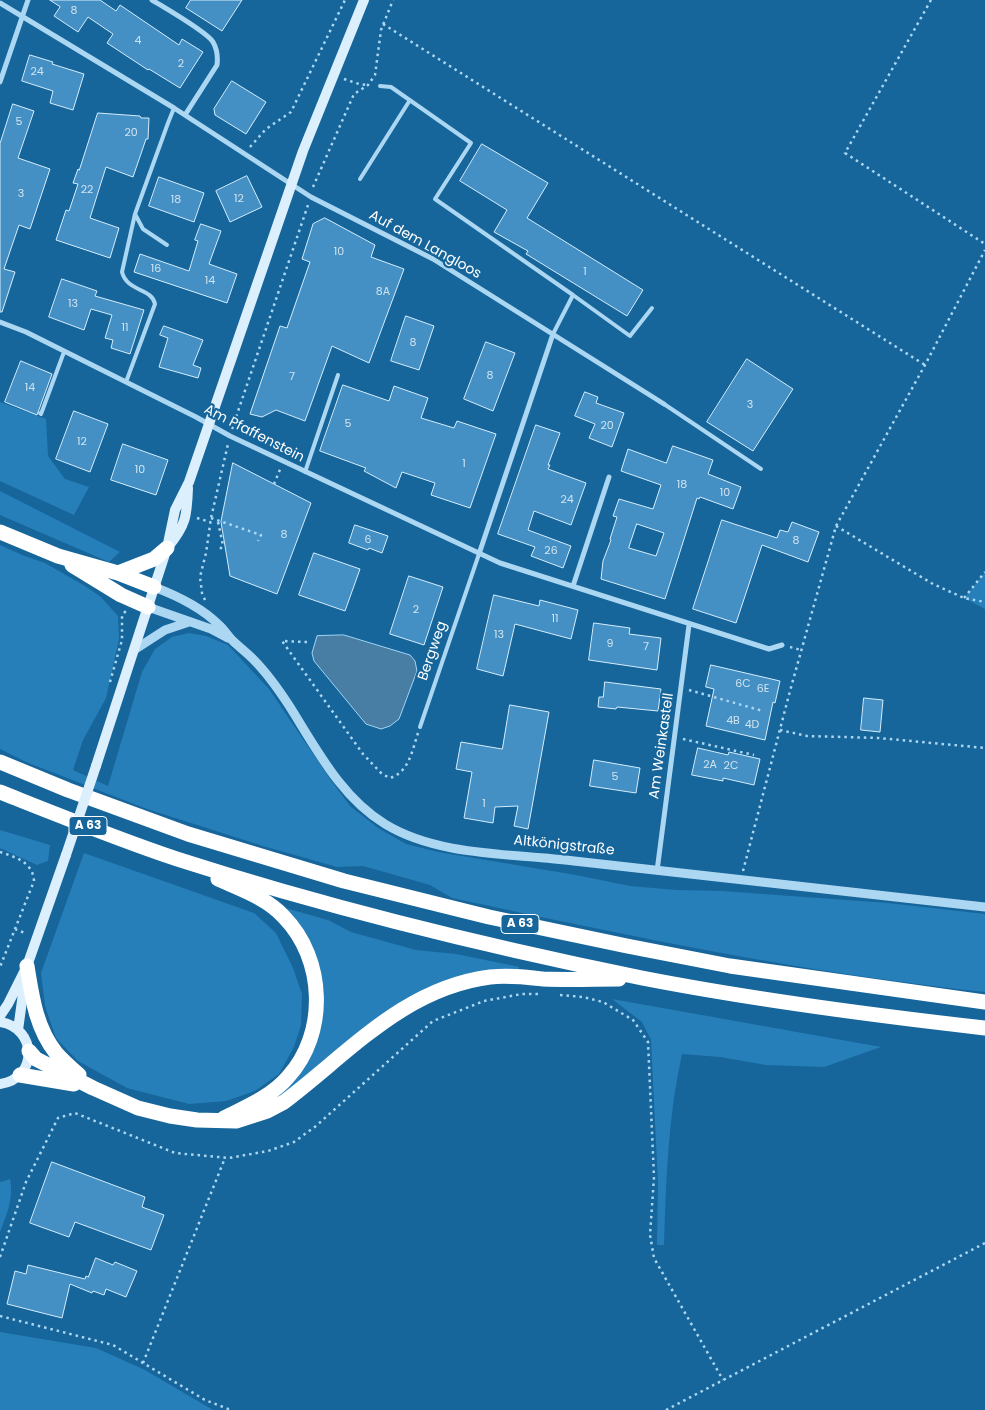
<!DOCTYPE html>
<meta charset="utf-8">
<style>
body{margin:0}
canvas{display:block;background:#16659b}
</style>
<canvas width="985" height="1410"></canvas>
<script>
const ctx = document.querySelector('canvas').getContext('2d');
ctx.lineJoin = 'round';
function fillPath(path, color) { ctx.fillStyle = color; ctx.fill(path, 'evenodd'); }
function trace(path, color, width, dash) { ctx.strokeStyle = color; ctx.lineWidth = width; ctx.lineCap = dash ? 'butt' : 'round'; ctx.setLineDash(dash || []); ctx.stroke(path); }
function write(font, color, halo, rows, align = 'center') {
  ctx.font = font + ' Poppins,sans-serif'; ctx.lineWidth = 4.5; ctx.setLineDash([]); ctx.textBaseline = 'middle'; ctx.strokeStyle = halo; ctx.fillStyle = color; for (const [text, x, y, turn = 0] of rows) {
    ctx.save(); ctx.translate(x, y); ctx.rotate((+turn || 0) * Math.PI / 180); ctx.textAlign = isNaN(turn) ? turn : align; if (halo) ctx.strokeText(text, 0, 0); ctx.fillText(text, 0, 0); ctx.restore();
  }
}
const green = new Path2D(`
 M 0,402 L 46,419 L 48,456 L 65,479 L 89,487 L 74,515 L 0,481 Z
 M 0,491 L 120,552 L 109,562 L 0,515 Z
 M 0,545 L 22,555 L 45,563 L 85,586 L 101,597 L 118,616 L 119,639 L 106,698 L 83,740 L 73,770 L 108,786 L 142,672 L 155,649 L 172,637 L 189,633 L 206,636 L 228,645 L 269,689 L 330,779 L 350,806 L 378,828 L 406,844 L 438,852 L 576,875 L 630,886 L 677,890 L 722,891 L 888,903 L 985,914 L 985,992 C 805,973 629,936 452,898 L 430,885 L 363,866 L 337,867 L 263,846 L 147,809 L 26,762 L 0,749 Z
 M 985,572 L 985,609 L 964,598 Z
 M 0,830 L 50,845 L 48,861 L 37,865 L 0,848 Z
 M 84,853 L 254,913 L 276,933 L 293,968 L 302,994 L 301,1025 L 294,1047 L 279,1074 L 255,1091 L 226,1101 L 189,1104 L 127,1088 L 78,1061 L 56,1038 L 45,1006 L 41,973 Z
 M 285,908 L 328,920 L 351,932 L 416,950 L 456,954 L 515,966 L 519,967 L 519,969 L 452,980 L 288,1093 L 269,1101 C 285,1082 302,1064 315,1043 C 321,1035 322,1023 323,1014 C 327,964 310,946 285,908 Z
 M 612,999 L 881,1047 L 824,1067 L 766,1065 L 720,1057 L 682,1054 C 668,1117 666,1180 664,1245 L 657,1245 L 658,1183 L 651,1040 L 642,1022 Z
 M 10,1179 C 14,1198 7,1214 0,1232 L 0,1181 L 1,1182 Z
 M 0,1332 L 96,1348 L 145,1370 L 213,1410 L 0,1410 Z`);
const water = new Path2D(`
 M 344,635 L 410,655 L 415,661 L 417,671 L 399,719 L 390,726 L 381,729 L 366,724 L 314,661 L 312,653 L 317,636 Z`);
const building = new Path2D(`
 M 50,0 L 100,0 L 116,11 L 120,5 L 179,45 L 182,39 L 203,52 L 180,88 L 149,69 L 148,70 L 107,43 L 113,34 L 88,17 L 78,32 L 54,16 L 60,7 Z
 M 191,0 L 242,0 L 222,31 L 186,8 Z
 M 30,55 L 53,62 L 52,64 L 84,74 L 73,110 L 50,103 L 53,91 L 22,81 Z
 M 232,81 L 266,102 L 246,134 L 215,115 L 214,109 Z
 M 13,104 L 34,111 L 18,158 L 50,169 L 30,229 L 19,225 L 4,269 L 15,272 L 2,312 L 0,312 L 0,144 Z
 M 98,113 L 140,116 L 141,118 L 149,118 L 148,139 L 146,139 L 133,177 L 106,167 L 90,218 L 119,228 L 110,258 L 56,240 L 66,210 L 69,211 L 78,184 L 73,183 L 78,169 L 79,170 Z
 M 482,144 L 548,183 L 527,218 L 643,290 L 627,316 L 526,254 L 528,251 L 494,232 L 507,210 L 460,181 Z
 M 247,176 L 262,207 L 230,222 L 216,191 Z
 M 159,177 L 204,193 L 194,222 L 149,206 Z
 M 325,218 L 375,245 L 371,257 L 404,269 L 369,363 L 332,346 L 305,421 L 276,410 L 262,417 L 250,414 L 280,326 L 287,328 L 310,262 L 302,259 L 313,224 Z
 M 201,224 L 221,231 L 209,264 L 237,274 L 227,303 L 134,272 L 140,254 L 189,271 L 198,241 L 195,240 Z
 M 62,279 L 97,291 L 95,296 L 144,310 L 130,354 L 111,348 L 113,340 L 105,338 L 112,315 L 91,309 L 84,330 L 49,317 Z
 M 406,316 L 434,326 L 419,370 L 391,361 Z
 M 164,326 L 203,340 L 193,365 L 201,368 L 198,378 L 159,367 L 168,338 L 160,335 Z
 M 486,342 L 515,353 L 493,411 L 464,399 Z
 M 747,359 L 793,389 L 753,451 L 707,422 Z
 M 21,361 L 52,374 L 37,415 L 5,402 Z
 M 343,385 L 389,401 L 394,386 L 428,398 L 421,418 L 454,428 L 457,421 L 496,434 L 470,508 L 431,495 L 435,483 L 402,472 L 396,488 L 364,471 L 366,468 L 320,451 Z
 M 585,392 L 598,397 L 596,403 L 624,413 L 612,447 L 589,438 L 595,424 L 575,416 Z
 M 74,411 L 108,424 L 90,472 L 56,459 Z
 M 536,425 L 560,433 L 548,465 L 550,465 L 548,469 L 586,483 L 571,525 L 534,511 L 528,530 L 571,546 L 563,568 L 531,556 L 535,547 L 498,534 Z
 M 123,444 L 168,460 L 156,495 L 111,480 Z
 M 673,446 L 713,460 L 708,474 L 741,487 L 733,509 L 700,497 L 699,499 L 697,498 L 665,599 L 601,579 L 603,561 L 611,540 L 610,539 L 617,517 L 613,516 L 619,499 L 653,509 L 661,485 L 621,471 L 628,449 L 666,463 ZM 637,524 L 664,533 L 656,556 L 629,548 Z
 M 233,463 L 311,503 L 277,594 L 230,576 L 221,522 Z
 M 722,520 L 777,538 L 780,530 L 788,532 L 792,522 L 819,532 L 808,562 L 762,545 L 736,623 L 693,609 Z
 M 355,525 L 388,536 L 382,553 L 369,548 L 368,550 L 349,543 Z
 M 314,553 L 360,569 L 345,611 L 299,595 Z
 M 409,576 L 443,587 L 424,645 L 390,634 Z
 M 494,595 L 539,606 L 540,600 L 578,610 L 571,639 L 515,624 L 503,676 L 477,669 Z
 M 594,623 L 630,628 L 629,634 L 661,638 L 657,670 L 589,660 Z
 M 711,665 L 780,681 L 775,703 L 773,702 L 765,740 L 706,726 L 714,689 L 706,687 Z
 M 605,682 L 661,689 L 658,711 L 617,707 L 616,709 L 598,707 L 599,697 L 603,697 Z
 M 864,698 L 883,700 L 880,732 L 861,730 Z
 M 510,705 L 549,712 L 528,829 L 514,826 L 518,806 L 495,807 L 493,823 L 464,818 L 472,772 L 456,769 L 461,742 L 502,749 Z
 M 698,748 L 728,755 L 729,752 L 760,759 L 754,785 L 723,778 L 723,781 L 692,775 Z
 M 594,760 L 640,768 L 636,793 L 590,786 Z
 M 52,1162 L 145,1197 L 142,1207 L 164,1215 L 151,1250 L 75,1222 L 69,1237 L 30,1223 Z
 M 96,1258 L 113,1265 L 115,1262 L 137,1271 L 126,1297 L 106,1289 L 104,1295 L 93,1291 L 92,1293 L 70,1284 L 62,1318 L 7,1304 L 15,1271 L 26,1274 L 28,1265 L 85,1279 L 86,1276 L 88,1277 Z`);
const path = new Path2D(`
 M 931,0 L 845,153 L 985,244
 M 383,24 L 925,365
 M 344,79 L 359,84 L 367,85
 M 250,147 L 266,129 L 291,112 L 345,0
 M 313,187 L 354,94 L 368,85 L 375,75 L 381,30 L 393,0
 M 232,429 L 308,205
 M 274,484 L 281,467
 M 197,518 L 210,522
 M 211,518 L 261,535 L 258,541
 M 218,522 L 223,545 L 219,551
 M 836,526 L 933,584 L 964,598 L 985,602
 M 964,598 L 985,572
 M 205,600 L 202,593 L 200,577 L 206,553 L 211,518 L 228,444
 M 307,642 L 282,641 L 363,754 L 382,774 L 390,778 C 409,772 412,751 418,733
 M 790,647 L 801,650
 M 110,682 L 122,640 L 122,615 L 126,611
 M 689,690 L 763,711
 M 780,730 L 807,736 L 879,738 L 985,748
 M 683,739 L 754,755
 M 539,847 L 540,841
 M 0,852 C 15,857 33,862 34,881 L 0,967
 M 743,871 L 790,691 L 836,526 L 925,365 L 985,250
 M 15,929 L 27,934
 M 560,995 L 583,997 L 603,1002 L 633,1020 L 648,1042 L 654,1177 L 650,1235 L 654,1258 L 723,1380
 M 0,1257 L 26,1182 L 58,1118 L 75,1113 L 175,1153 L 229,1158 L 268,1151 L 294,1142 L 316,1126 L 433,1021 L 484,1001 L 522,994 L 540,994
 M 0,1316 L 113,1345 L 205,1400 L 231,1410
 M 143,1363 L 225,1158
 M 666,1410 L 985,1243`);
const service = new Path2D(`
 M 380,86 L 391,87 L 471,143 L 435,199 L 573,295 L 553,334
 M 360,179 L 410,100
 M 167,245 L 143,229 L 135,214 L 168,123 L 174,108
 M 573,295 L 630,336 L 652,308
 M 126,382 L 155,304 C 152,288 127,292 122,272 L 135,214
 M 664,404 L 761,469
 M 40,413 L 41,414 L 64,352
 M 305,472 L 338,375
 M 420,727 L 479,554`);
const minor = new Path2D(`
 M 152,0 C 165,8 207,32 213,42 C 217,49 218,57 217,65 L 185,115
 M 0,3 L 174,108 L 311,197 L 433,259 L 664,404
 M 0,82 L 28,0
 M 0,322 L 26,332 L 196,417 L 230,436 L 500,563 L 769,649 L 782,645
 M 479,554 L 553,334
 M 573,586 L 609,477
 M 657,871 L 689,625`);
const tertiary = new Path2D(`
 M 154,587 C 178,596 201,607 219,625 C 224,629 227,635 232,640 C 238,646 246,652 253,659 C 267,673 279,690 290,707 C 317,750 341,797 385,824 C 439,857 513,853 574,861 C 711,877 848,891 985,907
 M 148,607 L 211,629 L 228,638
 M 134,650 L 165,630 L 189,622`);
const secondary = new Path2D(`
 M 168,547 C 186,525 187,516 188,488
 M 96,766 L 167,548 L 175,510 L 189,482 L 303,151 L 364,0
 M 0,1016 L 8,1004 L 27,966 L 66,855
 M 0,1022 C 38,1028 38,1079 0,1084
 M 18,1030 L 25,979`);
const motorway = new Path2D(`
 M 0,532 L 58,556 L 118,573 L 154,587
 M 72,565 L 121,595 L 148,607
 M 118,573 L 154,559 L 167,548
 M 0,762 L 68,790 L 188,834 L 344,881 L 489,917 L 627,946 L 730,966 L 985,1002
 M 0,792 C 58,815 117,839 177,859 C 329,908 485,946 642,978 C 755,1000 870,1015 985,1028
 M 218,879 C 240,889 267,898 284,917 C 325,959 328,1033 288,1077 C 272,1096 246,1107 224,1118
 M 27,966 C 32,997 36,1028 56,1053 C 63,1061 71,1068 79,1075
 M 29,1051 L 36,1059 L 93,1088 L 138,1108 L 170,1116 L 197,1120 L 236,1121 L 267,1111 L 284,1102 C 349,1053 404,988 490,977 C 508,975 525,977 543,979 C 568,980 594,979 619,979
 M 20,1075 L 74,1084`);
const secondaryBridge = new Path2D(`
 M 66,855 L 96,766`);
const numberNames = [
 ["8",74,11],
 ["4",138,41],
 ["2",181,64],
 ["24",37,72],
 ["5",19,122],
 ["20",131,133],
 ["22",87,190],
 ["3",21,194],
 ["12",239,199],
 ["18",176,200],
 ["10",339,252],
 ["16",156,269],
 ["1",585,272],
 ["14",210,281],
 ["8A",383,292],
 ["13",73,304],
 ["11",125,328],
 ["8",413,343],
 ["8",490,376],
 ["7",292,377],
 ["14",30,388],
 ["3",750,405],
 ["5",348,424],
 ["20",607,426],
 ["12",82,442],
 ["1",464,464],
 ["10",140,470],
 ["18",682,485],
 ["10",725,493],
 ["24",567,500],
 ["8",284,535],
 ["6",368,540],
 ["8",796,541],
 ["26",551,551],
 ["2",416,610],
 ["11",555,619],
 ["13",499,635],
 ["9",610,644],
 ["7",646,647],
 ["6C",743,684],
 ["6E",763,689],
 ["4B",733,721],
 ["4D",752,725],
 ["2A",710,765],
 ["2C",731,766],
 ["5",615,777],
 ["1",484,804]
];
const shields = [
 [88,826,38],
 [520,924,38]
];
const shieldNames = [
 ["A 63",88,826],
 ["A 63",520,924]
];
const streetNames = [
 ["Auf dem Langloos",425,245,29],
 ["Am Pfaffenstein",254,434,27],
 ["Bergweg",433,651,-71],
 ["Am Weinkastell",662,746,-82],
 ["Altkönigstraße",564,846,6]
];
fillPath(green, '#267fb8');
fillPath(water, '#487ea4');
trace(water, '#9fd4f5', 1);
fillPath(building, '#4490c4');
trace(building, '#d4edfc', 1);
trace(path, '#acd7f2', 2.5, [2.5, 4]);
trace(service, '#acd7f2', 4);
trace(minor, '#acd7f2', 5);
trace(tertiary, '#acd7f2', 9);
trace(secondary, '#dbeffc', 10);
trace(motorway, '#fff', 15);
trace(secondaryBridge, '#dbeffc', 10);
write('11px', '#d0e3f0', null, numberNames);
for (const [x, y, w] of shields) { const box = new Path2D(); box.roundRect(x - w / 2, y - 9.5, w, 19, 4); ctx.fillStyle = '#16659b'; ctx.fill(box); trace(box, '#fff', 1); }
write('bold 12px', '#fff', null, shieldNames);
write('14px', '#fff', '#16659b', streetNames);
</script>
